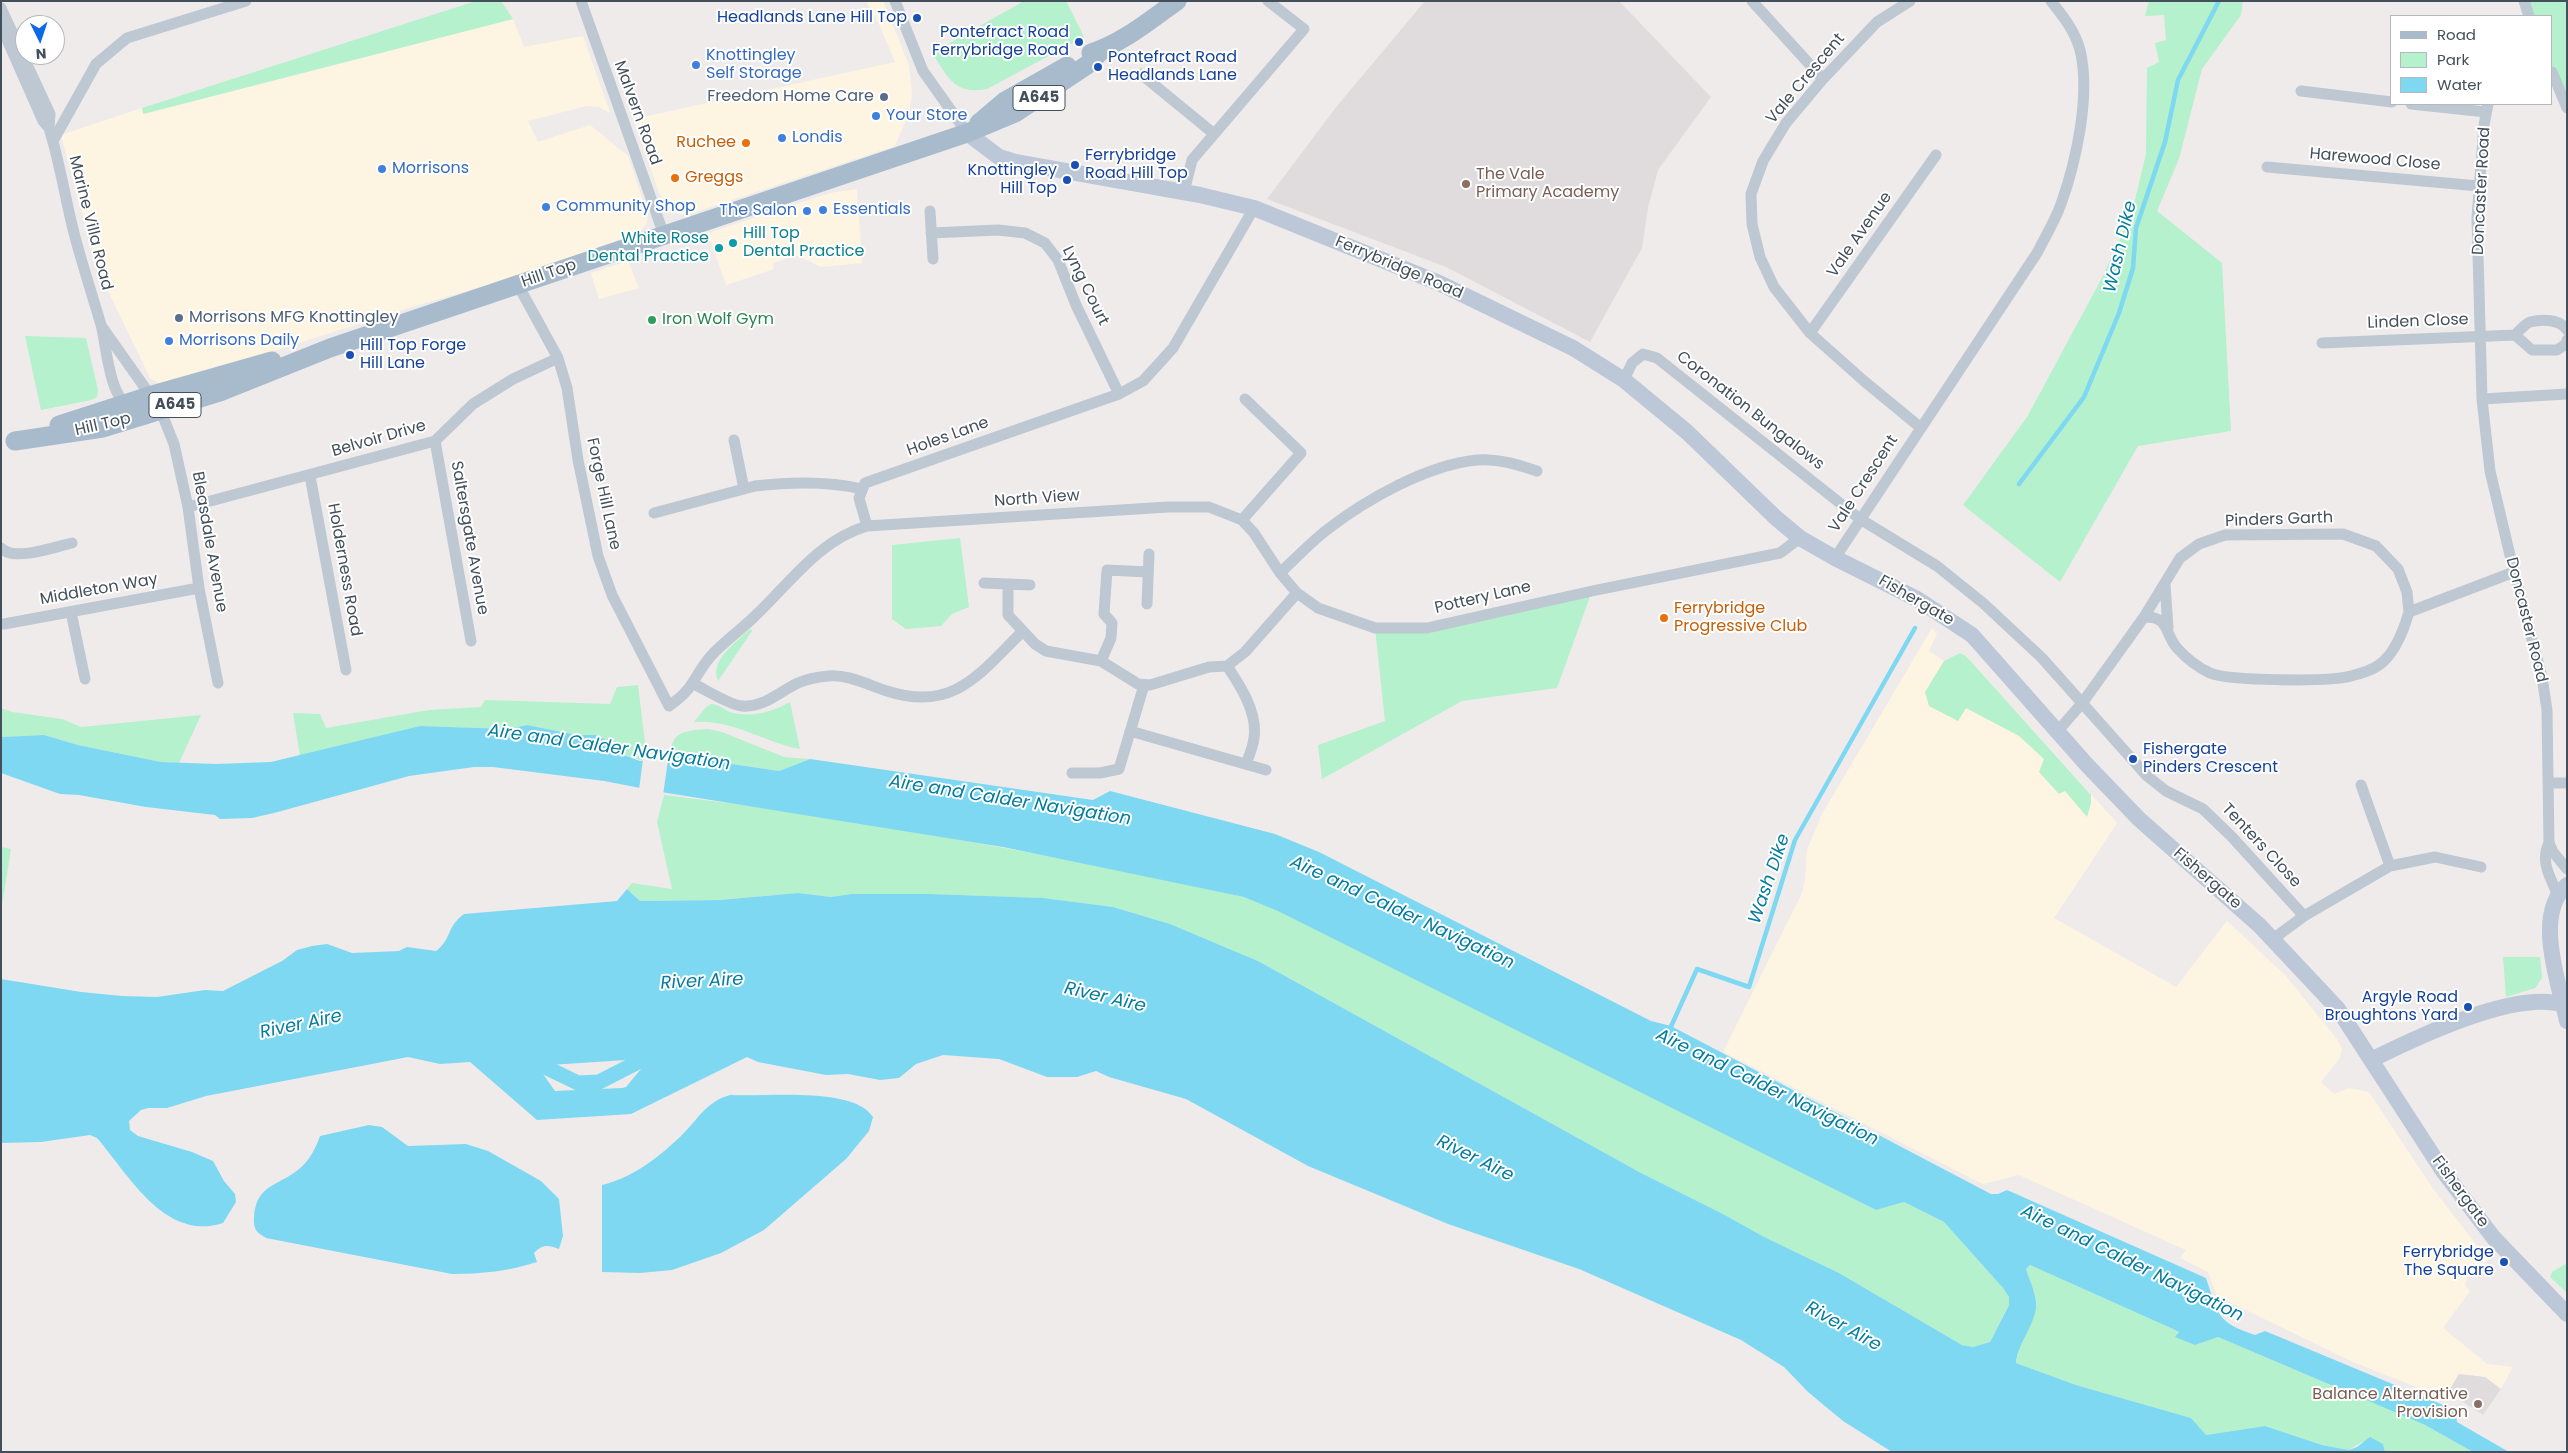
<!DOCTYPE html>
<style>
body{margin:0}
#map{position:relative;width:2568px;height:1453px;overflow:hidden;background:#efebeb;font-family:Poppins,sans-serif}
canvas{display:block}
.frame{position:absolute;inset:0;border:2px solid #434f5a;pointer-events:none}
.legend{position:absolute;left:2390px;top:15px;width:162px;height:90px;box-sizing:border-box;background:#fff;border:1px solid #b4b9bd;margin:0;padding:6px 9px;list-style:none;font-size:15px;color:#434f5a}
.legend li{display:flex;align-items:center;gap:10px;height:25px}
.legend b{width:25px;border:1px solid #b4b9bd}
.north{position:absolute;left:15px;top:15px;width:50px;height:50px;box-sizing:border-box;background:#fff;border:1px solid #b4b9bd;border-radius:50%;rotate:176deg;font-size:14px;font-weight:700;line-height:20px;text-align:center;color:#434f5a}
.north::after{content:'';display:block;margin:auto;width:18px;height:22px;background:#0c6ae7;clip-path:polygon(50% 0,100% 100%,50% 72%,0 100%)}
</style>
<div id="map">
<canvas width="2568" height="1453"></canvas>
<div class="frame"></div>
<ul class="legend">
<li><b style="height:6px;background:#a8bbcd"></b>Road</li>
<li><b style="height:14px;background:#b4f1cc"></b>Park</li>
<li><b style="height:14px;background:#7ed8f1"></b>Water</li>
</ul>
<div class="north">N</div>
</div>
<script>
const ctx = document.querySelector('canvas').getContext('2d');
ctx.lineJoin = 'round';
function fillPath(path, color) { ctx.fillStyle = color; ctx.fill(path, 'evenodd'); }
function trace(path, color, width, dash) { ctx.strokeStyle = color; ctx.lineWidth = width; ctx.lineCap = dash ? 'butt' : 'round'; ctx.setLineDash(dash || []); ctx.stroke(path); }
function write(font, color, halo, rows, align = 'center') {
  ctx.font = font + ' Poppins,sans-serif'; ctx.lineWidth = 4; ctx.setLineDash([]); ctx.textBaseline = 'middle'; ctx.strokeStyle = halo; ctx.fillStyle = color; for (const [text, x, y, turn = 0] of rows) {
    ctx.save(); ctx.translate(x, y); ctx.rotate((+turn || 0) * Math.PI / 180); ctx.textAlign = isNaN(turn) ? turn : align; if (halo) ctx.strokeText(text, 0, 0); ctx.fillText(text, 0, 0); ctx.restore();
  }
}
const commercial = new Path2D(`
 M 866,1 L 883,1 L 909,65 L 912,94 L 909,113 L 895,146 L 693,213 L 681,215 L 669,210 L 659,193 L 634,119 L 895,62 L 880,26 Z
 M 513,19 L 524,47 L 583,36 L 610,113 L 599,107 L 586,106 L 528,121 L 538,142 L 590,125 L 628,156 L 648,216 L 647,223 L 639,233 L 505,280 L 415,306 L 252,358 L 160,384 L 150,378 L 97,268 L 61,135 L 142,108 L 144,114 Z
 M 857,189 L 862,263 L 821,267 L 796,255 L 773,263 L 774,269 L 726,285 L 708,233 L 830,193 Z
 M 628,261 L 639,288 L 599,299 L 591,273 Z
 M 1932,628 L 1937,634 L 1929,651 L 1944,661 L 1960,653 L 1966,656 L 2117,823 L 2054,918 L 2176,987 L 2227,921 L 2285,975 L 2337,1039 L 2342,1049 L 2340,1058 L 2321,1082 L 2334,1094 L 2349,1088 L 2369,1092 L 2434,1190 L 2488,1260 L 2467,1278 L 2465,1286 L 2470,1291 L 2443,1328 L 2487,1364 L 2513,1367 L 2501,1389 L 2485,1377 L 2459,1374 L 2444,1398 L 2353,1362 L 2217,1296 L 2208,1272 L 2180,1258 L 2186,1250 L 2019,1175 L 1983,1184 L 1723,1052 L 1802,893 L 1805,880 L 1807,850 L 1822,814 Z`);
const education = new Path2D(`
 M 1425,1 L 1619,1 L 1711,97 L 1658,170 L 1648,208 L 1642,248 L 1590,342 L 1446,267 L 1267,199 L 1337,106 Z
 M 2459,1374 L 2485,1377 L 2501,1389 L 2483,1415 L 2448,1392 Z`);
const green = new Path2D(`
 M 476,1 L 501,1 L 513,19 L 143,114 L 142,108 Z
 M 1024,1 L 1066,1 L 1084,37 L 987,89 C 954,95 948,77 932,53 Z
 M 2149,1 L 2243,1 L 2241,15 L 2202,69 L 2179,159 L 2157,211 L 2222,263 L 2231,431 L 2138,446 L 2060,582 L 1963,505 L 2027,417 L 2103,276 L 2132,212 L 2146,154 L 2147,68 L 2159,62 L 2155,43 L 2166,40 L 2164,15 L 2145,16 Z
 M 2524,1 L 2567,1 L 2567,108 L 2552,72 L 2552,16 L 2529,16 Z
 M 25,336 L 86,338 L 98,390 L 97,397 L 91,400 L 41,410 Z
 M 960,538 L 969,607 L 952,614 L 941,626 L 906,629 L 892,619 L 892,545 Z
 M 1592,591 L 1557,688 L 1462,701 L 1322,779 L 1318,745 L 1385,721 L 1375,628 L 1427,628 Z
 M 750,629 L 752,631 L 718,681 C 709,660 737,642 750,629 Z
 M 1960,653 L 1966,656 L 2091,795 L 2091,803 L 2087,817 L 2065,791 L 2059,794 L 2039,772 L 2044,759 L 2019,736 L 1966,708 L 1958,721 L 1929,706 L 1925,692 L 1944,661 Z
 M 638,685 L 645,743 L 643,761 L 624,755 L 618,746 L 596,735 L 577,735 L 527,725 L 509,729 L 420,726 L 300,756 L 293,713 L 320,714 L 326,728 L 429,710 L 481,707 L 485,700 L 610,704 L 617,687 Z
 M 790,702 L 800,749 C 763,742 733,719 694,722 L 705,708 L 711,704 C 719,704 725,711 733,713 C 754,717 772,712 790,702 Z
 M 1,708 L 12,712 L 62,719 L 81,727 L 201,715 L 179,763 L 161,762 L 78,745 L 44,735 L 1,737 Z
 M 708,729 L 722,732 L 784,757 L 810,759 L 779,771 L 685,757 L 669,763 C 671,733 678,731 708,729 Z
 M 664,795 C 859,818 1052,855 1244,897 L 1281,910 L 1876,1210 L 1904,1202 L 1944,1222 L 2003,1288 L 2009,1297 L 2009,1304 L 1990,1342 L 1973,1347 L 1962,1345 L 1839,1273 L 1767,1239 L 1723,1214 L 1641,1173 L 1258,961 L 1170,924 L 1113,907 L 1040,898 L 930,894 L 851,894 L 831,897 L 798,893 L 720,900 L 640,901 L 627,889 L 632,883 L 672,889 L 657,822 Z
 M 1,847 L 11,849 L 1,911 Z
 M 2503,957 L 2540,957 L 2542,978 L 2535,988 L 2506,997 Z
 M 2567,1263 L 2567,1293 L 2550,1277 L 2552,1272 Z
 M 2030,1265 L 2173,1329 L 2179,1332 L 2176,1337 L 2195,1345 L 2218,1337 L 2425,1425 L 2473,1452 L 2385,1452 L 2383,1444 L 2362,1442 L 2349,1450 L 2322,1445 L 2265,1426 L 2205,1435 L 2191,1418 L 2076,1385 L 2016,1363 L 2020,1344 L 2036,1307 L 2035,1294 L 2026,1269 Z`);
const water = new Path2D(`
 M 527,725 L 577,735 L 596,735 L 618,746 L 624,755 L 640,761 L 669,763 L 685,757 L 779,771 L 810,759 L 1093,800 L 1110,791 L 1275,834 L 1319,852 L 1651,1021 L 1671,1026 L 1991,1194 L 1998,1194 L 2007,1190 L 2206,1278 C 2218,1314 2216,1322 2255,1335 L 2265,1331 L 2455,1410 L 2457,1422 L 2509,1452 L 2473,1452 L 2425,1425 L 2218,1337 L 2195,1345 L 2175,1337 L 2179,1332 L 2173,1329 L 2030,1265 L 2026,1269 C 2030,1282 2037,1294 2036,1308 C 2033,1328 2018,1343 2016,1363 L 2076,1385 L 2191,1418 L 2206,1435 L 2265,1426 L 2322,1445 L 2349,1450 L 2357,1447 L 2370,1437 L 2383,1444 L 2385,1452 L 1892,1452 L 1843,1421 L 1808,1392 L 1784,1367 L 1741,1340 L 1579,1269 L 1448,1224 L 1308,1166 L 1186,1099 L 1109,1077 L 1096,1071 L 1077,1077 L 1047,1077 L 999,1059 L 943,1055 L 916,1064 L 899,1078 L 880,1080 L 848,1074 L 826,1075 L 758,1062 L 747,1057 L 631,1114 L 537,1120 L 470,1062 L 440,1064 L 408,1057 L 206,1096 L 167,1108 L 148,1108 L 141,1110 L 129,1121 L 130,1130 L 138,1136 L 192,1152 L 213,1161 L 224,1181 L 235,1194 L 236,1202 L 223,1223 C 165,1242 129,1175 97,1138 L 90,1135 L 41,1142 L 1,1143 L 1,979 L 81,992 L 122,996 L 157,997 L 205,990 L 223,991 L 282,961 L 297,950 L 312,946 L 327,944 L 352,953 L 399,951 L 407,947 L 436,951 C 452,939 446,927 464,914 L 617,901 L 627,889 L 640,901 L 720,900 L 798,893 L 831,897 L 851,894 L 930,894 L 1043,898 L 1113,907 L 1170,924 L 1258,961 L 1641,1173 L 1723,1214 L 1764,1237 L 1839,1273 L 1962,1345 L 1973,1347 L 1990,1342 L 2009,1305 L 2009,1297 L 2003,1288 L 1944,1222 L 1904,1202 L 1876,1210 L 1278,911 L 1244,897 L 1003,847 L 661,792 L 604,781 L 493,767 L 474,767 L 409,776 L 274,813 L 252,818 L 220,819 L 215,815 L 146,807 L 79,795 L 60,794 L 1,773 L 1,737 L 44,735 L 78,745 L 161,762 L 216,764 L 271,762 L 420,726 L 509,729 ZM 626,1060 L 640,1061 L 641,1069 L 626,1087 L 622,1088 L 555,1091 L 543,1074 L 550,1065 Z
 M 730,1095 C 764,1097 854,1086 873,1117 L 869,1131 L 846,1159 L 764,1230 L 721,1253 L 672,1270 L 640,1273 L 602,1272 L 602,1185 C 634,1177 656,1159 680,1137 C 698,1120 705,1102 730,1095 Z
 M 369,1125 L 382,1127 L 408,1146 L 466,1144 L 488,1151 L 541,1181 L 559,1199 L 563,1236 L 559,1249 C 548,1245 543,1244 534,1253 L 537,1262 C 510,1271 481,1274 452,1274 L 266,1238 C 256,1232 253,1229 254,1217 C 256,1184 279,1186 299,1169 C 309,1161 316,1148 320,1136 Z`);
const pier = new Path2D(`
 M 643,759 L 668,760 L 663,795 L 639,790 Z`);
const stream = new Path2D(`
 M 2019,484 L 2084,397 L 2119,313 L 2133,268 L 2136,228 L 2165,142 L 2178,80 L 2219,1
 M 1669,1031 L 1697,969 L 1749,987 L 1795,840 L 1915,628`);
const canal = new Path2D(`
 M 547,1068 L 578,1083 L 599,1082 L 640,1061`);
const minor = new Path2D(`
 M 581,1 L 664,235
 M 895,1 L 923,71 L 967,133
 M 1752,1 L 1823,79
 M 1910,1 L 1877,22 L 1823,79 L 1786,123 L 1763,161 L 1751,194 L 1752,224 L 1760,257 L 1774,287 L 1810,333 L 1864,381 L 1921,428
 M 2524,1 L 2529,16
 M 1,8 L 50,114 L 49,128
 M 1,26 L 43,121 L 49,128 C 60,163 65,198 74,233 C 82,264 92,294 101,325 C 106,343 109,397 129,406
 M 2552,72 L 2567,108
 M 1141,74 L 1213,133
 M 2301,91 L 2392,102
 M 2411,104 L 2486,112
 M 2488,104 L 2484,125 L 2477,218 L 2482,399 L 2490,471 L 2514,572 L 2542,677 L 2547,710 L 2549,843 L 2553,852 L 2567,869
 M 53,141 L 96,64 L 127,38 L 246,1
 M 2267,167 L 2479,186
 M 1184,192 L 1192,160 L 1304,29 L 1268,1
 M 930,211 L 933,259
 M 931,233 L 998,230 L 1025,233 L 1045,243 L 1058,260 L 1076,305 L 1119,394
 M 518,285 L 558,358 L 567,388 L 578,460 L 598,556 L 612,595 L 669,706 C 695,688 692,679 710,657 C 723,642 741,630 755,616 C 790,583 819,540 867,526 L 1168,507 L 1209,507 L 1242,520 L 1254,533 L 1280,573 L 1297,593 L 1318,608 L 1375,628 L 1427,628 L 1592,591 L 1780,553 L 1800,538
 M 102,327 L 160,409 L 174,444 L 188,507 L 199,588 L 218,683
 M 1810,333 L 1936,155
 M 2515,335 L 2532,350 L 2557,350 L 2566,344 L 2567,340
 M 2322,343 L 2515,335 C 2519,331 2525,324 2530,322 C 2542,319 2560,319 2567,330
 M 1624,380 L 1632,363 L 1643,354 L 1657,358 L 1860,519 L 1937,566 L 1983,603 L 2042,658 L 2147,776 L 2166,791 L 2203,809 L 2232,837 L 2304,916
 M 2482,399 L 2567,394
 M 734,440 L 744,489
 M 435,441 L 471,641
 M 310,476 L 346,670
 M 188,507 L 435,441 L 473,404 L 513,379 L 558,358
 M 654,513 L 755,486 C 790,482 828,481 862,489
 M 1242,520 L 1301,453 L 1245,399
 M 867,526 L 859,498 L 865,483 L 1119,394 L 1143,381 L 1173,348 L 1254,208
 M 1,548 C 14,562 54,547 72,543
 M 1835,558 L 2037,253 C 2045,237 2055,221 2061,204 C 2076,162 2091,95 2080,50 C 2075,31 2063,16 2051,1
 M 1280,573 C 1296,558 1311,542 1328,529 C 1367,499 1427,465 1477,460 C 1497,458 1518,465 1537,471
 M 984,583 L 1030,585
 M 1008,584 L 1008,615 L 1035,644 L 1046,651 L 1101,661 L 1138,684 L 1150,685 L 1209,667 L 1227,666 L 1245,652 L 1297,593
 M 2165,584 L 2168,628
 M 1147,604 L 1149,554
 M 71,612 L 85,679
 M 2144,617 C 2170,616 2164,633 2177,648 C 2186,658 2197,667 2210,673 C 2229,681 2331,682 2351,676 C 2359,674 2372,670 2379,665 C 2395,654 2404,629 2409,612
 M 4,624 L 199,588
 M 1101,661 L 1111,638 L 1112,623 L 1104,614 L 1107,570 L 1148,572
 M 1227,666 C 1240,685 1258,713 1254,738 C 1253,747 1249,756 1246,764
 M 694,684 C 706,690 730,705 742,706 C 764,708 780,691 798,683 C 807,679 818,677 828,676 C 848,674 868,685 887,691 C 954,713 980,673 1023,631
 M 1130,731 L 1266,770
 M 2057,732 L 2083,702 L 2144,617 L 2180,558 L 2199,544 L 2225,535 L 2343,534 L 2376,546 L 2398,569 L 2407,592 L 2409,612 L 2514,572
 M 1072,773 L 1100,773 L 1119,769 L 1144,685
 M 2548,783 L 2567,783
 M 2361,785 L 2390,866
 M 2549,843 C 2540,861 2550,877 2557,893
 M 2273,939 L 2304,916 L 2390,866 L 2435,857 L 2481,867`);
const secondary = new Path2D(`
 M 967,133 L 999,157 L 1015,162 L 1200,195 L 1254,208 L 1439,283 L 1573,348 L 1624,380 L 1687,432 L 1776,518 L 1800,538 L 1835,558 L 1917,599 L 1972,635 L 2087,765 L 2139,819 L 2260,926 L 2338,1009 L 2443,1171 L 2493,1237 L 2567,1314
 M 2567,885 C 2533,914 2559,983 2567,1021
 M 2371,1060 C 2415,1038 2516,989 2564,1005`);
const primary = new Path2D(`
 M 1091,53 C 1123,43 1150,20 1177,1
 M 979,123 L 1005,101 L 1067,66
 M 59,425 L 149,396 L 272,361
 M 15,441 L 103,428 L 220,392 L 330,348 L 967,133 L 1015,113 L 1087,65 L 1103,49`);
const markers = [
 [917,18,5,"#1a4fb4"],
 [1079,42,5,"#1a4fb4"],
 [696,65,5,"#3f7fe0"],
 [1098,67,5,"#1a4fb4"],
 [884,97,5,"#5c6f8a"],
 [876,116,5,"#3f7fe0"],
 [782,138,5,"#3f7fe0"],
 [746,143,5,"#e8710a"],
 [1075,165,5,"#1a4fb4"],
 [382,169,5,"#3f7fe0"],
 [675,178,5,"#e8710a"],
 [1067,180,5,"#1a4fb4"],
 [1466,184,5,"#8d6e63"],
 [546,207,5,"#3f7fe0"],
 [823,210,5,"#3f7fe0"],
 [807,211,5,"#3f7fe0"],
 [733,243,5,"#0f9aa8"],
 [719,248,5,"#0f9aa8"],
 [179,318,5,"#5c6f8a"],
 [652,320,5,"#2e9e5b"],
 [169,341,5,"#3f7fe0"],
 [350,355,5,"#1a4fb4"],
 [1664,618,5,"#e8710a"],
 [2133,759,5,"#1a4fb4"],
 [2468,1007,5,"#1a4fb4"],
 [2504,1262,5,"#1a4fb4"],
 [2478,1404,5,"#8d6e63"]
];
const shields = [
 [1039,98,52],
 [175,405,52]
];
const shieldNames = [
 ["A645",1039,98],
 ["A645",175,405]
];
const transitNames = [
 ["Headlands Lane Hill Top",907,18],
 ["Pontefract Road",1069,33],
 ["Ferrybridge Road",1069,51],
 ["Pontefract Road",1108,58,"left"],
 ["Headlands Lane",1108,76,"left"],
 ["Ferrybridge",1085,156,"left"],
 ["Road Hill Top",1085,174,"left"],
 ["Knottingley",1057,171],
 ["Hill Top",1057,189],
 ["Hill Top Forge",360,346,"left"],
 ["Hill Lane",360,364,"left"],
 ["Fishergate",2143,750,"left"],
 ["Pinders Crescent",2143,768,"left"],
 ["Argyle Road",2458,998],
 ["Broughtons Yard",2458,1016],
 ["Ferrybridge",2494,1253],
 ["The Square",2494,1271]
];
const shopNames = [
 ["Knottingley",706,56],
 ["Self Storage",706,74],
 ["Your Store",886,116],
 ["Londis",792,138],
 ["Morrisons",392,169],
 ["Community Shop",556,207],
 ["Essentials",833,210],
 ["The Salon",797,211,"right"],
 ["Morrisons Daily",179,341]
];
const streetNames = [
 ["Vale Crescent",1806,79,-50],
 ["Malvern Road",637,113,70],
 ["Harewood Close",2375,160,5],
 ["Doncaster Road",2482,191,-87],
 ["Marine Villa Road",90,223,76],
 ["Vale Avenue",1860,235,-55],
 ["Ferrybridge Road",1399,268,23],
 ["Hill Top",549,274,-19],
 ["Lyng Court",1085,286,64],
 ["Linden Close",2418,322,-2],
 ["Coronation Bungalows",1750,411,38],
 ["Hill Top",103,425,-13],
 ["Holes Lane",948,437,-20],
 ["Belvoir Drive",379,439,-16],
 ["Vale Crescent",1864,484,-57],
 ["Forge Hill Lane",603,494,78],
 ["North View",1037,499,-4],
 ["Pinders Garth",2279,520,-2],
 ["Saltersgate Avenue",469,538,80],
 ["Bleasdale Avenue",209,542,80],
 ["Holderness Road",344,570,80],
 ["Middleton Way",99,590,-10],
 ["Pottery Lane",1483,598,-13],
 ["Fishergate",1916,601,30],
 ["Doncaster Road",2526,620,76],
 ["Tenters Close",2261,846,47],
 ["Fishergate",2207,879,41],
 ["Fishergate",2460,1192,54]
];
const serviceNames = [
 ["Freedom Home Care",874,97],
 ["Morrisons MFG Knottingley",189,318,"left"]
];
const foodNames = [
 ["Ruchee",736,143,"right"],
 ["Greggs",685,178],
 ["Ferrybridge",1674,609],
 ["Progressive Club",1674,627]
];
const educationNames = [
 ["The Vale",1476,175],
 ["Primary Academy",1476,193],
 ["Balance Alternative",2468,1395,"right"],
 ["Provision",2468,1413,"right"]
];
const cultureNames = [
 ["Hill Top",743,234],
 ["Dental Practice",743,252],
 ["White Rose",709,239,"right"],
 ["Dental Practice",709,257,"right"]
];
const leisureNames = [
 ["Iron Wolf Gym",662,320]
];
const waterNames = [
 ["Wash Dike",2121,247,-77],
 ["Aire and Calder Navigation",609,748,8],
 ["Aire and Calder Navigation",1010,801,9],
 ["Wash Dike",1770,879,-71],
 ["Aire and Calder Navigation",1402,913,25],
 ["River Aire",702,982,-3],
 ["River Aire",1105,998,13],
 ["River Aire",301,1025,-12],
 ["Aire and Calder Navigation",1767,1088,26],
 ["River Aire",1475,1159,26],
 ["Aire and Calder Navigation",2132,1264,26],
 ["River Aire",1843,1327,29]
];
fillPath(commercial, '#fdf5e1');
fillPath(education, '#e0dcdd');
fillPath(green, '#b4f1cc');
fillPath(water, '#7ed8f1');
fillPath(pier, '#efebeb');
trace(stream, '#7ed8f1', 4.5);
trace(canal, '#7ed8f1', 15);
trace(minor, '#bdc8d2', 11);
trace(secondary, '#bcc8d7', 16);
trace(primary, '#a8bbcd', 19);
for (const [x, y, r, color] of markers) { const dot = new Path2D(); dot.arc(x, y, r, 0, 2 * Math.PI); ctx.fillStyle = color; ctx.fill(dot); trace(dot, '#fff', 2); }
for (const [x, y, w] of shields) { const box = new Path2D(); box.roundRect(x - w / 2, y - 12.5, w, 25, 4); ctx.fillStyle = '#fff'; ctx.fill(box); trace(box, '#434f5a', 1); }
write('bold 15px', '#434f5a', null, shieldNames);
write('16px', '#164399', '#fff', transitNames, 'right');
write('16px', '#366cbe', '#fff', shopNames, 'left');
write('16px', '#434f5a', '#fff', streetNames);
write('16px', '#4e5e75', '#fff', serviceNames, 'right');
write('16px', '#c56008', '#fff', foodNames, 'left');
write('16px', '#785e54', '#fff', educationNames, 'left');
write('16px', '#0d838f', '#fff', cultureNames, 'left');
write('16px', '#27864d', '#fff', leisureNames, 'left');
write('italic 18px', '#047c9d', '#fff', waterNames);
</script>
